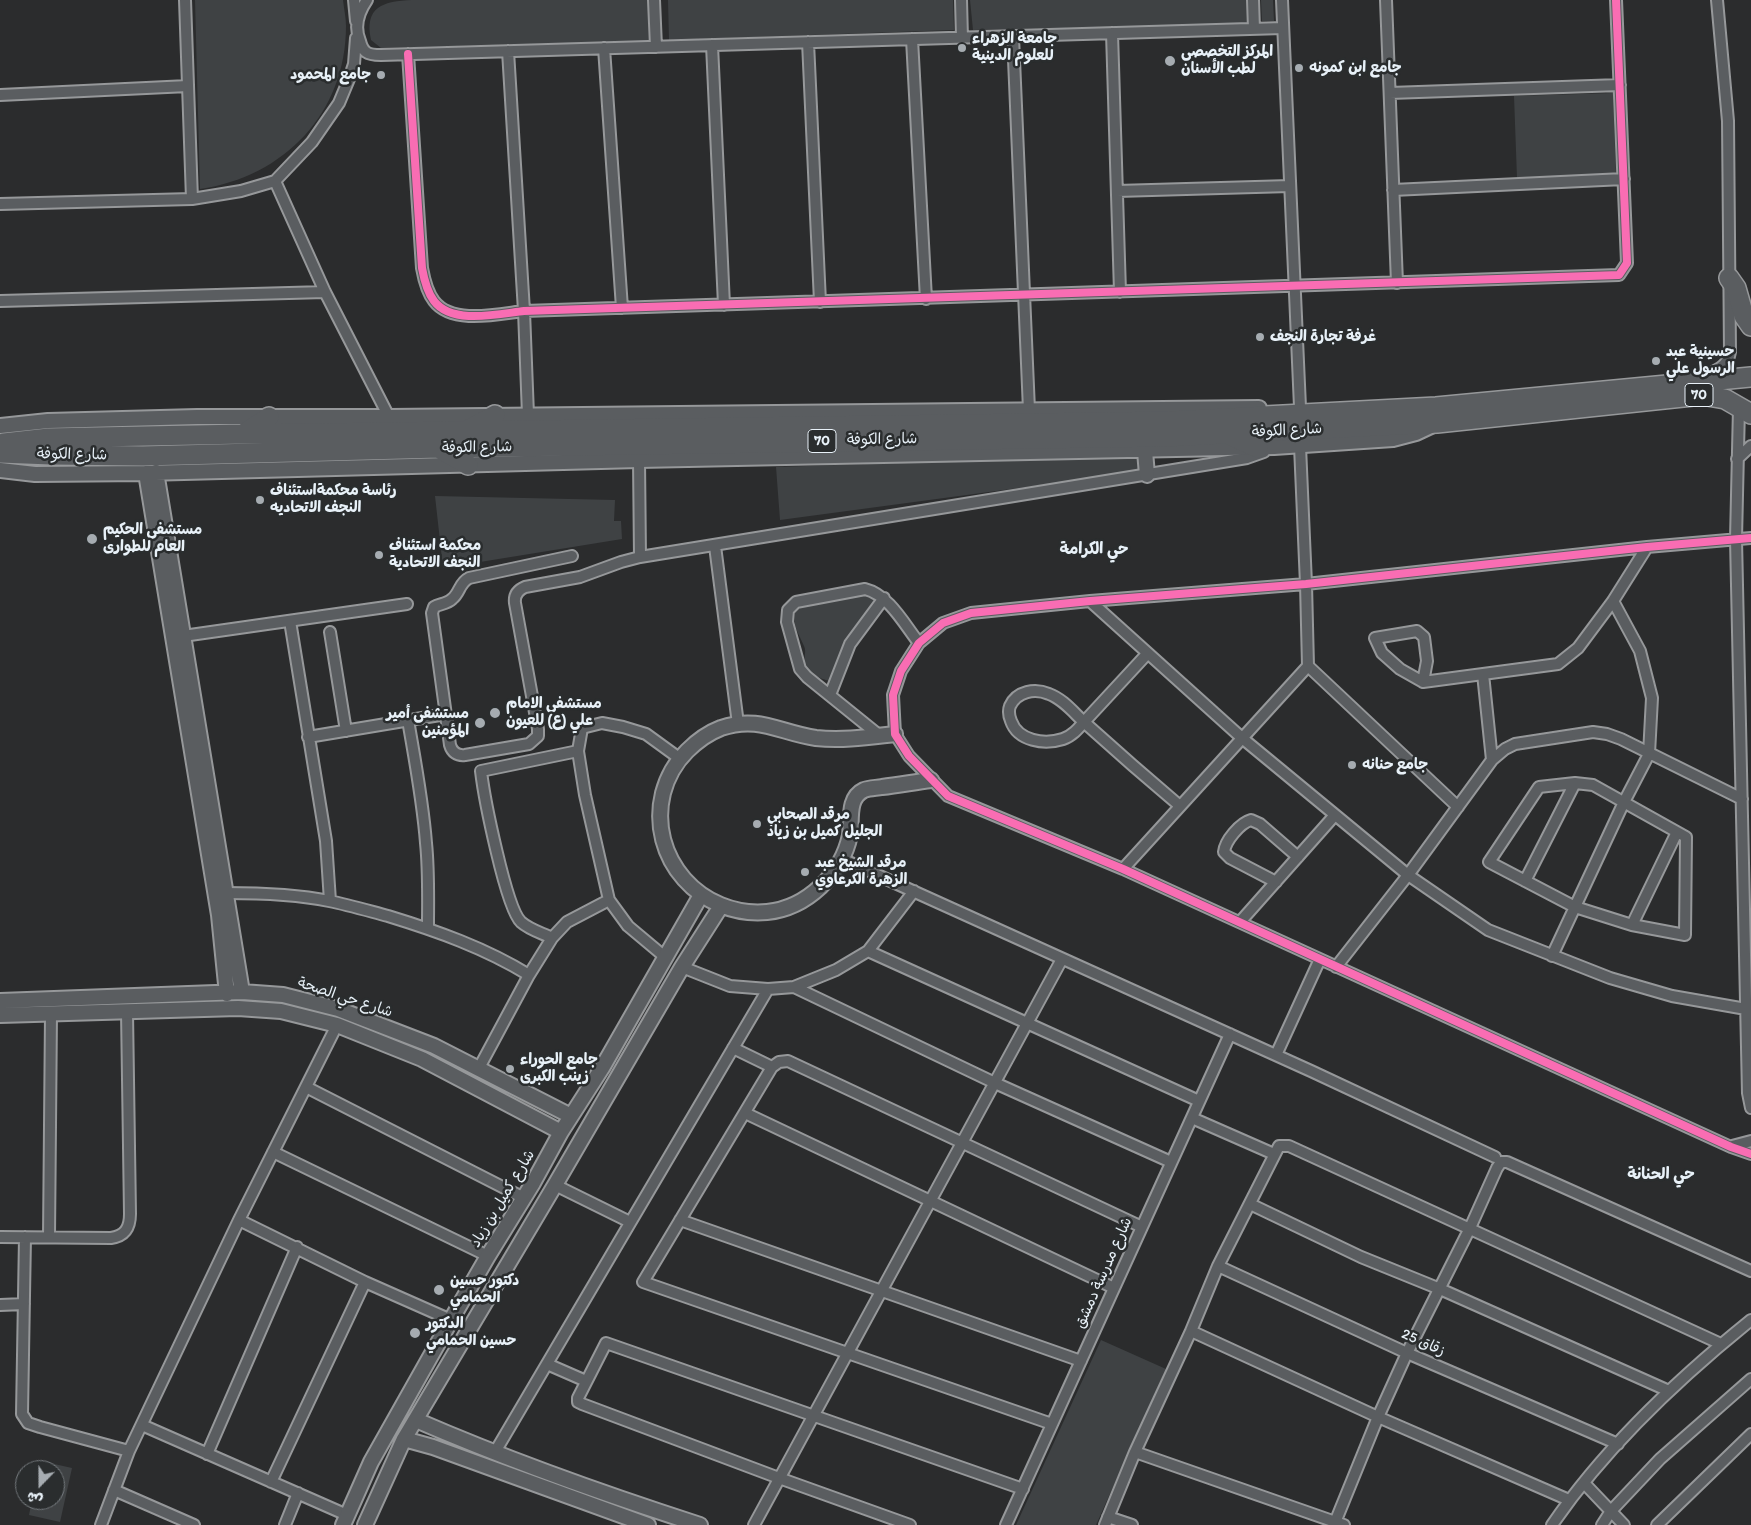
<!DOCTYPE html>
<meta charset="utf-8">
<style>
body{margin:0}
#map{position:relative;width:1751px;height:1525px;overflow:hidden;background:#2b2c2d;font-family:Itim,"Playpen Sans Arabic",sans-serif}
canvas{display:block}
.north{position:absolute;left:15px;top:1460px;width:50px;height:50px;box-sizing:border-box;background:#2a2d2e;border:1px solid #767b7f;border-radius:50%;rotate:202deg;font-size:14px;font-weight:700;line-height:20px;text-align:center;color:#e8f1f8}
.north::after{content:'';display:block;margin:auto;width:18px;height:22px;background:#a6acb1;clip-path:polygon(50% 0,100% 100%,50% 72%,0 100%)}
</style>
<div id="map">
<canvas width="1751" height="1525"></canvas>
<div class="north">ش</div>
</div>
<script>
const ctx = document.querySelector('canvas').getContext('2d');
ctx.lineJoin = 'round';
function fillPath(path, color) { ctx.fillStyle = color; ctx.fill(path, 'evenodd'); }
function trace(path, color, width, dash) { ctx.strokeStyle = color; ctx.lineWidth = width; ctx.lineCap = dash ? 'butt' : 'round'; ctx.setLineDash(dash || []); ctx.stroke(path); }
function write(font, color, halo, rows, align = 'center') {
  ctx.font = font + ' Itim,"Playpen Sans Arabic",sans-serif'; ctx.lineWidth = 5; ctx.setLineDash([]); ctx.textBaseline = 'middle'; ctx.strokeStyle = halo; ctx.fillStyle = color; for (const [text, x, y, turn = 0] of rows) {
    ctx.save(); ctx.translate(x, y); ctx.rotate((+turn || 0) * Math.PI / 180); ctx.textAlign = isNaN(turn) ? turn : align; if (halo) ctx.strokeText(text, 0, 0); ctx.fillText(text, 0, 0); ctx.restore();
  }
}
const green = new Path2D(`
 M 195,0 L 343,0 C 344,9 346,18 346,26 C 346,113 284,177 200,189 Z
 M 412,0 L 648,0 L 649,41 L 381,48 L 371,40 C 364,7 383,1 412,0 Z
 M 668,0 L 953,0 L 954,30 L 669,40 Z
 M 970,0 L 1250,0 L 1251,24 L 973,30 Z
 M 1261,0 L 1273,0 L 1274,21 L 1262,21 Z
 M 1613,93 L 1616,174 L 1517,178 L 1514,96 Z
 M 1139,455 L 1138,472 L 780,520 L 776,467 Z
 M 435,496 L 615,500 L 614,521 L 621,521 L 622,539 L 443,568 Z
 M 865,593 L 876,601 C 855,625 840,650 831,681 C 823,680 808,674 805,665 C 803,659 807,652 804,646 C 799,634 792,625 795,612 L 802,606 Z
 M 1101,1340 L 1166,1369 L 1096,1525 L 1016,1525 Z
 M 41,1461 L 72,1468 L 60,1522 L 29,1515 L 32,1500 L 55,1500 L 55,1470 L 39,1470 Z`);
const street = new Path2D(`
 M 185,0 L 192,199
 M 354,0 L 356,21
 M 367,0 C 358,13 354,27 360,41 C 361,45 362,49 366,52 C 370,55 376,55 381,55 L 1283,28
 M 654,0 L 656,47
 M 961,0 L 962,38
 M 1253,0 L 1254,29
 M 1282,0 L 1300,407
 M 1386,0 L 1397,283
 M 1112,33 L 1120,292
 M 1013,36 L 1029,410
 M 912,39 L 926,299
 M 808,42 L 820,302
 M 712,45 L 724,305
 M 604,48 L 622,308
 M 508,51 L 524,311 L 528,415
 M 408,54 L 422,268 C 424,279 427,292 434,301 C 452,325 498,314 524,311 L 1619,275 L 1627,263 L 1616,0
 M 1390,93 L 1620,85
 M 0,95 L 188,86
 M 275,181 L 325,292 L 389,417
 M 1393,190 L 1624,179
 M 1117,191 L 1290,186
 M 0,204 L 192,199 L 241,191 L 275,181 L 312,142 L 339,103 L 349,79 L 354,64 L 356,38
 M 0,301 L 325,292
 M 1713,372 C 1723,367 1728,363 1730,352 L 1728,121 L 1717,0
 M 1739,407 L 1736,539 L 1748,1093 L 1751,1108
 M 1737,459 L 1751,446
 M 639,460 L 640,557
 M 1751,538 L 1647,547 L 1306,584 L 1090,601 L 971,613 L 943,623 L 919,643 L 901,671 L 893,695 L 895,734 L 909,756 L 948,796 L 1123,869 L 1731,1147 L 1751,1154
 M 715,546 L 738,724
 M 572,556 L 469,578 C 459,583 460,593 452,599 C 447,604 439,604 434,607 L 432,613 L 450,745 C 452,752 457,756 465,755 L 529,744 L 538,736 L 538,729 L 515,603 C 514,595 518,590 525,587 L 580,577 L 621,562 L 640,557 L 1247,458 L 1264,452
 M 1090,601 L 1242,738 L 1408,875 L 1488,930 L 1610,978 L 1672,996 L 1746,1009
 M 290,621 L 326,841 L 330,901
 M 330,632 L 346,731
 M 183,636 L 407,604
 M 1147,654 L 1084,722 C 1078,729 1072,736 1063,739 C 1044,745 1018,741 1011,721 C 1009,716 1008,711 1010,706 C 1017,691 1035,688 1049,694 C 1063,699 1074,713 1085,723 C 1116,751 1148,779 1180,806
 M 1308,666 L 1458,807
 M 1483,674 L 1492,760
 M 1423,682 L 1427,661 L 1424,637 L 1417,631 L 1375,638 L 1382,653 L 1400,669 L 1423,682 L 1558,664 L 1578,648 L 1613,601 L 1647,547
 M 830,695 L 850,644 L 884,598
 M 408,720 C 415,761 423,802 426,843 C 429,872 428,900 428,929
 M 880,736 L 807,677 L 800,669 L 787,622 L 788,610 L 796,602 L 865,589 C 889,595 904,624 919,643
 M 308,737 L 446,714
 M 1575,783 L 1593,785 L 1686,837 L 1685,935 L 1632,925 L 1575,907 L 1489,862 L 1539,787 Z
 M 842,859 L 1311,1071 L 1495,1157
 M 1123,869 L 1308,666 L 1306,584 L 1300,446
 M 1525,881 L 1575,783
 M 1276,882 L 1230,858 L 1224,852 C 1225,841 1240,823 1251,820 L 1260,824 L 1298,857
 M 226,893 C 261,893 295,894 329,901 C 349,905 369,911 388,916 C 437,931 485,948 529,975
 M 1240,922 L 1335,815
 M 1632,925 L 1677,832
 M 552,938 C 542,933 530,930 521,922 C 506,908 484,797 481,771 L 578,751
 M 868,951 L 1199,1101
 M 1552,956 L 1624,802 L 1649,754 L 1652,698 L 1640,651 L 1613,601
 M 665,957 L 628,926 L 609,900 L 585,795 L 578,751 L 582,728 L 602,723 L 623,727 L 646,734 L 679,758
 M 682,967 L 730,986 L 768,989 L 794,987 L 836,970 L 868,951 L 914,891
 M 1336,967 L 1408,875 L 1492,760 L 1505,749 L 1515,744 L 1593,732 L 1607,734 L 1621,739 L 1742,799
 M 794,987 L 995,1083 L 1171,1162
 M 733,1048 L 772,1067
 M 1276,1055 L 1320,959
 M 479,1068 L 529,975 L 552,938 L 567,922 L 609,900
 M 306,1087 L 524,1198
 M 745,1113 L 1114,1288
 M 1192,1118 L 1274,1154
 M 1732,1146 L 1751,1141
 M 273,1152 L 488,1256
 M 555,1185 L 630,1222
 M 1250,1204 L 1361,1257 L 1440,1289 L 1669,1391
 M 239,1220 L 365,1282 L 451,1320
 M 680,1220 L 1081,1361
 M 0,1237 L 111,1238 C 125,1236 130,1228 130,1214 L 127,1012
 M 25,1237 L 22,1414 L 28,1423 L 40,1427 L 129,1451
 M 49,1237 L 51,1014
 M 1218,1266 L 1407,1353 L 1618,1444
 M 0,1305 L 24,1304
 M 1191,1331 L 1378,1417 L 1569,1500
 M 547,1364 L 586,1381
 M 1052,1424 L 643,1282 L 772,1067 L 779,1062 L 788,1061 L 1142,1227
 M 142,1425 L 347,1515
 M 495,1452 L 768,989
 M 1135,1452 L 1344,1525
 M 207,1454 L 297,1247
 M 271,1482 L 365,1282
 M 1584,1483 L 1624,1525
 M 114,1490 L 194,1525
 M 1108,1517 L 1132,1525
 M 101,1525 L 129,1451 L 239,1220 L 337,1025
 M 285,1525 L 298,1493
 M 754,1525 L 1062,959
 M 910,1525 L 779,1478 L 582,1404 L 578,1402 L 578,1398 L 606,1343 L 1023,1489
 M 1006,1525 L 1230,1034
 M 1105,1525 L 1135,1452 L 1191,1331 L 1218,1266 L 1279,1146 L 1289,1146 L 1721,1344
 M 1334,1525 L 1378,1417 L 1407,1353 L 1470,1228 L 1497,1168 L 1501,1162 L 1507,1162 L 1751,1271
 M 1552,1525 C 1604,1449 1679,1378 1751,1320
 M 1602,1525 L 1611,1511 L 1660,1459 L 1751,1379
 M 1657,1525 L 1751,1434`);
const secondary = new Path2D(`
 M 0,426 L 48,421 L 197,417 L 389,417 L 1259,408
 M 1145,451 L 1147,475
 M 0,470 L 35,474 L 146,473 L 639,460 L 1274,447 L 1393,439 L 1416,433 L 1433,425
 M 156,472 L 242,992
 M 146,473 L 219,915 L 227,994
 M 895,734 C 869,737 842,741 816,738 C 780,733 759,715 721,728 C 708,733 696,742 687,751 C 675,763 667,778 663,793 C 647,858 701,918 767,912 C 807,908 842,874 850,835 C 852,820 847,798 864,790 C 869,788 877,788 882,787 C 899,785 915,782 931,780
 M 0,1001 L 242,992 L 283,995 L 338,1009 L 434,1046 L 571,1116
 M 0,1015 L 238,1008 L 281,1011 L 337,1025 L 422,1059 L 561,1132
 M 416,1420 C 508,1460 604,1494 700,1525
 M 404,1439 L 433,1447 L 648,1525
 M 343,1525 L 371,1462 L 451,1320 L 488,1256 L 533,1183 L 561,1132 L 602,1068 L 701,895
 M 365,1525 L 404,1439 L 555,1185 L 682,967 L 721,906`);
const highway = new Path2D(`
 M 1729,278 L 1736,288 L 1744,316 L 1751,326
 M 467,430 L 495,415
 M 243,434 L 269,417
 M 1231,436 L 1258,448
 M 4,443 L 49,438 L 243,434 L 1169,421 L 1436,407 L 1751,377
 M 440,449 L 468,465
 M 0,453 L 51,455 L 143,456 L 439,448 L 1167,437 L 1437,423 L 1702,395 L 1725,399 L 1751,414`);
const cycleway = new Path2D(`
 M 408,54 L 422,268 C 424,279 427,292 434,301 C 452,325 498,314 524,311 L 1619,275 L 1627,263 L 1616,0
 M 1751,538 L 1647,547 L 1306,584 L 1090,601 L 971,613 L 943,623 L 919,643 L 901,671 L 893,695 L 895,734 L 909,756 L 948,796 L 1123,869 L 1731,1147 L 1751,1154`);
const markers = [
 [962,48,5,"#a6acb1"],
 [1170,61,6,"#a6acb1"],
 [1299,68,5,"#a6acb1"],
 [381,75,5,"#a6acb1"],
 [1260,337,5,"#a6acb1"],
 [1656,361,5,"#a6acb1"],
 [260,500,5,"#a6acb1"],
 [92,539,6,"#a6acb1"],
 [379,555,5,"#a6acb1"],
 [495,713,6,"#a6acb1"],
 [480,723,6,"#a6acb1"],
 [1352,765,5,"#a6acb1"],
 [757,824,5,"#a6acb1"],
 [805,872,5,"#a6acb1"],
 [510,1069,5,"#a6acb1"],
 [439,1290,6,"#a6acb1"],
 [415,1333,6,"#a6acb1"]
];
const shields = [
 [1699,395,28],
 [822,441,28]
];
const shieldNames = [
 ["70",1699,395],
 ["70",822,441]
];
const poiNames = [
 ["جامعة الزهراء",972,39],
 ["للعلوم الدينية",972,56],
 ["المركز التخصصي",1181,52],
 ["لطب الأسنان",1181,69],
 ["جامع ابن كمونه",1309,68],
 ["جامع المحمود",371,75,"right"],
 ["غرفة تجارة النجف",1270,337],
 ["حسينية عبد",1666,352],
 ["الرسول علي",1666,369],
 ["رئاسة محكمةاستئناف",270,491],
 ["النجف الاتحاديه",270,508],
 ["مستشفى الحكيم",103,530],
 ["العام للطوارى",103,547],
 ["محكمة استئناف",389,546],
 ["النجف الاتحادية",389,563],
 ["مستشفى الامام",506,704],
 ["علي (ع) للعيون",506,721],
 ["مستشفى أمير",469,714,"right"],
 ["المؤمنين",469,731,"right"],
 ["جامع حنانه",1362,765],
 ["مرقد الصحابي",767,815],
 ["الجليل كميل بن زياد",767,832],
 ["مرقد الشيخ عبد",815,863],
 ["الزهرة الكرعاوي",815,880],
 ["جامع الحوراء",520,1060],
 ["زينب الكبرى",520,1077],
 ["دكتور حسين",450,1281],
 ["الحمامي",450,1298],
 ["الدكتور",426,1324],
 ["حسين الحمامي",426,1341]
];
const streetNames = [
 ["شارع الكوفة",1287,431,-3],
 ["شارع الكوفة",882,440,-1],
 ["شارع الكوفة",477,448,-1],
 ["شارع الكوفة",72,455,1],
 ["شارع حي الصحة",345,998,18],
 ["شارع كميل بن زياد",503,1199,-59],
 ["شارع مدرسة دمشق",1104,1273,-66],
 ["زقاق 25",1423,1343,24]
];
const neighbourhoodNames = [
 ["حي الكرامة",1094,550],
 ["حي الحنانة",1661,1175]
];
fillPath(green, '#3f4244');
trace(street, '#96989a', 14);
trace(secondary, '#96989a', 18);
trace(highway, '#96989a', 22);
trace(street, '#5a5d60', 10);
trace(secondary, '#5a5d60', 14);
trace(highway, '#5a5d60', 19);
trace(cycleway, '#f96db3', 8);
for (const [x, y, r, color] of markers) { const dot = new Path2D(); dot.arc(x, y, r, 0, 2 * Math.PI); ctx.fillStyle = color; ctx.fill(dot); trace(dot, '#2a2d2e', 2); }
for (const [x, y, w] of shields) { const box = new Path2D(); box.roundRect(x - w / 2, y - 11.5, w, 23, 4); ctx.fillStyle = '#2a2d2e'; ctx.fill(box); trace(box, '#e8f1f8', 1); }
write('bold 14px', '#e8f1f8', null, shieldNames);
write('bold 15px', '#e8f1f8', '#2a2d2e', poiNames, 'left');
write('15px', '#e8f1f8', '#2a2d2e', streetNames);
write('bold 16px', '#e8f1f8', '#2a2d2e', neighbourhoodNames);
</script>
